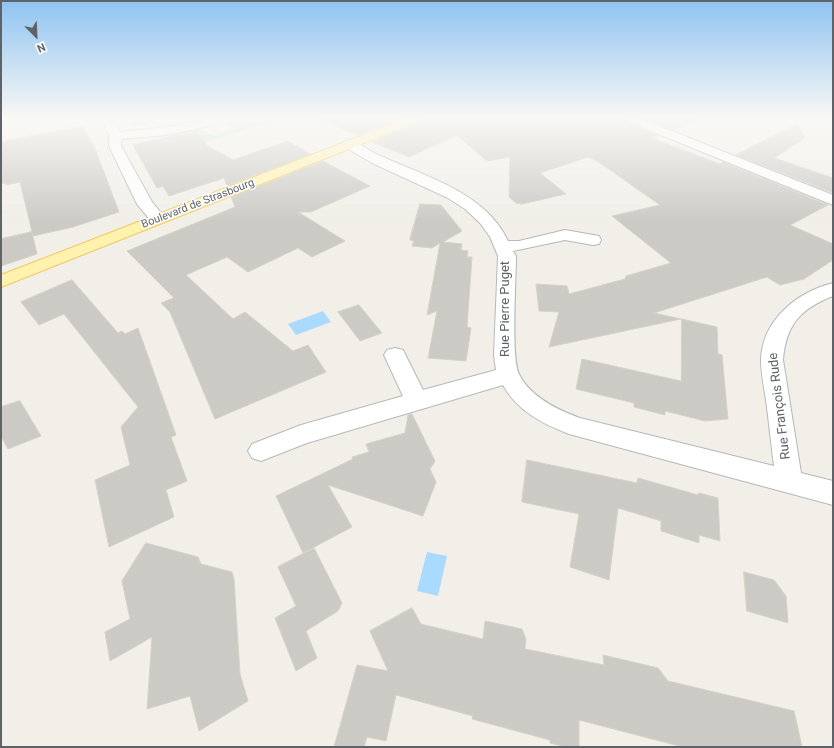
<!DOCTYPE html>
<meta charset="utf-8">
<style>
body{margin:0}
#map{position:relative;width:834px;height:748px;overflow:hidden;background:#f1efe8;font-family:Roboto,sans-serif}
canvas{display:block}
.frame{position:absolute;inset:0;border:2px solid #5f6368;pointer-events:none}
.north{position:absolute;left:16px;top:16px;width:40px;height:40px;-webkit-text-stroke:3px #fff;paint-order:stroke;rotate:156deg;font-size:11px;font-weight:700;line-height:16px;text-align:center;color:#5f6368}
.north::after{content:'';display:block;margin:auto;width:14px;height:18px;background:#5f6368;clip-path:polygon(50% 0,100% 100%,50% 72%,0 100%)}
</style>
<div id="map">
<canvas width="834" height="748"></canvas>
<div class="frame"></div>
<div class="north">N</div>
</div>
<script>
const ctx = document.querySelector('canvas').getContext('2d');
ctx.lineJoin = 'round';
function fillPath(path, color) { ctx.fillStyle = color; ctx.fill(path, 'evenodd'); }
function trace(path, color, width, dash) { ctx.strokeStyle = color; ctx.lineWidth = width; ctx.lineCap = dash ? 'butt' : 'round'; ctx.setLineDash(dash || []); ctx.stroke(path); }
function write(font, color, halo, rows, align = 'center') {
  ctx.font = font + ' Roboto,sans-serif'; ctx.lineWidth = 3; ctx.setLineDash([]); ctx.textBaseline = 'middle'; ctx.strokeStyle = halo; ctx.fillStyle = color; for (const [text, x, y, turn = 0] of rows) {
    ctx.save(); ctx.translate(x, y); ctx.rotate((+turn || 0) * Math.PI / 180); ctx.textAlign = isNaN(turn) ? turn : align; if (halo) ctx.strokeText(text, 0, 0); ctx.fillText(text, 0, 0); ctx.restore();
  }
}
const green = new Path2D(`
 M 129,118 L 157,118 L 159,121 L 134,126 Z
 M 218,118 L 282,118 L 203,143 L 179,131 L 195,127 L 214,136 L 234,129 Z`);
const water = new Path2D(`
 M 323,311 L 331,322 L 296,335 L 288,324 Z
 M 427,552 L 447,556 L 438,596 L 417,591 Z`);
const building = new Path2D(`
 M 317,118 L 402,118 L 358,135 Z
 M 425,118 L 621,118 L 623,121 L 658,135 L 652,138 L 720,164 L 723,162 L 828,205 L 790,225 L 833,244 L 833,260 L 804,279 L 780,285 L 767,277 L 654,313 L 681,319 L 549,347 L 559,312 L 539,311 L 536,284 L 567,286 L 569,294 L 625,279 L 626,276 L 671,263 L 612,216 L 660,205 L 597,161 L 588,157 L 540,173 L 566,194 L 522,204 L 516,203 L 509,197 L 510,157 L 487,161 L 457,135 L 409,157 L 372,142 L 423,121 Z
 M 644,118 L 697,118 L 698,121 L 673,130 Z
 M 797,124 L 805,138 L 774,158 L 833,178 L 833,193 L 736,155 Z
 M 83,126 L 91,143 L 93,143 L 119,212 L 73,227 L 33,236 L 20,182 L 6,185 L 6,183 L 1,184 L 1,142 Z
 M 196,131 L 208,146 L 233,160 L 288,141 L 311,154 L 227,186 L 224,178 L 169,196 L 163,186 L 157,188 L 133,145 Z
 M 323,161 L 370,186 L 311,212 L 298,212 L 345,241 L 312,257 L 298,248 L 248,272 L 227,257 L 186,275 L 233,319 L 245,312 L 293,351 L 308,345 L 326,372 L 215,419 L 170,312 L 161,303 L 174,298 L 127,251 L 235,207 L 231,197 Z
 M 420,204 L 441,205 L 462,231 L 443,242 L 462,244 L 461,250 L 468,251 L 467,257 L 472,257 L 467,327 L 471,328 L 466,361 L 428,358 L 437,311 L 427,315 L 440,243 L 432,248 L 412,246 L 414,241 L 410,240 Z
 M 32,232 L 37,254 L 1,266 L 1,239 Z
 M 72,280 L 118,333 L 122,331 L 125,334 L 138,328 L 176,435 L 171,437 L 187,481 L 166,490 L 174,517 L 109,547 L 95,480 L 130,465 L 121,427 L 138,407 L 64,314 L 39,325 L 21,302 Z
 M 359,305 L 382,333 L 360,341 L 338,312 Z
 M 682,319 L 717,327 L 718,354 L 722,355 L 728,419 L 705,421 L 665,411 L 665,415 L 634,407 L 634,403 L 576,389 L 582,359 L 681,381 Z
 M 20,401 L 41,436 L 8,449 L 1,436 L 1,407 Z
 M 412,414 L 435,461 L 430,469 L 436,482 L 423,516 L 328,485 L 352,527 L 303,553 L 276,496 L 353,459 L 352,457 L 369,452 L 366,444 L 405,433 L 408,415 Z
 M 527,460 L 637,483 L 638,478 L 698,495 L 699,493 L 718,498 L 720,541 L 699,535 L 699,543 L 661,531 L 661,521 L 618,508 L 609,580 L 570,567 L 579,514 L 522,502 Z
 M 146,543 L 198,557 L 201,564 L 232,572 L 234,579 L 240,674 L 248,701 L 199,731 L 190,696 L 147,709 L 152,637 L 110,661 L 105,632 L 130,619 L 122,581 Z
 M 314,548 L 342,603 L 338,611 L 306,631 L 317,658 L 296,671 L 275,618 L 296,606 L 278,567 Z
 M 744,572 L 774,580 L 786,596 L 788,623 L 747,611 Z
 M 412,608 L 421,624 L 483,639 L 485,621 L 522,629 L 526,639 L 525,649 L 604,665 L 603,655 L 658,668 L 668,681 L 794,711 L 802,747 L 683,747 L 579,720 L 579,747 L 566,747 L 550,743 L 550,740 L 472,719 L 473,716 L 396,695 L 386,741 L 367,737 L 364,747 L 334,747 L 357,665 L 388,671 L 370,631 Z`);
const minor = new Path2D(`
 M 102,118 L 114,118 L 120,132 L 167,127 L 197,121 L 194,118 L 207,118 L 211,123 L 209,126 L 167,135 L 121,139 L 121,146 L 152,202 L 166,219 L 164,222 L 152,222 L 137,204 L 109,146 L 109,136 Z
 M 622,118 L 639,118 L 833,195 L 833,205 L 624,120 Z
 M 350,140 C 362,143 371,153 383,157 C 427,177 486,193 508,241 L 519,241 L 565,230 L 599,236 L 601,240 L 599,244 L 593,245 L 565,240 L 513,251 L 516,256 C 516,280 511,357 519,374 C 530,397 558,410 580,418 L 774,466 C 771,444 769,422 766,400 C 764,387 761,373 761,360 C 762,320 797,292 833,283 L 833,296 C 800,309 786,325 783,360 L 801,473 L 833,481 L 833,505 L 569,434 C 543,424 517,411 503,385 L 307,443 L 261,461 L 252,458 L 248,451 L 252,444 L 301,425 L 403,396 L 384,355 L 387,350 L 395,348 L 403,350 L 423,390 L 496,370 L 494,355 L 498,256 L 490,237 L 480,223 L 465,209 L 448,198 L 372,163 L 345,147 L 344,144 L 345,141 Z`);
const major = new Path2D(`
 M 407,118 L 424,118 L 422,120 L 1,287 L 1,275 Z`);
const farStreetnames = [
 ["Boulevard de Strasbourg",198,204,-21]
];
const streetNames = [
 ["Rue Pierre Puget",506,309,-90],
 ["Rue François Rude",780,406,-97]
];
fillPath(green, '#c5e8c5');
fillPath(water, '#aadaff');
fillPath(building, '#cccac5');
trace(building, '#d6d1c6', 1);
trace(minor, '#b5b8bc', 2);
trace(major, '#f2c960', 2);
fillPath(minor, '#fff');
fillPath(major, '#fff2af');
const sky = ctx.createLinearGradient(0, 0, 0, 223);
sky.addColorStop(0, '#8fc3f1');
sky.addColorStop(0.53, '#f9f8f5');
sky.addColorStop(1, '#f9f8f500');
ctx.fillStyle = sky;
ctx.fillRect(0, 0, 834, 223);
write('11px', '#5f6368', '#fff', farStreetnames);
write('13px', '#5f6368', '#fff', streetNames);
</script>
